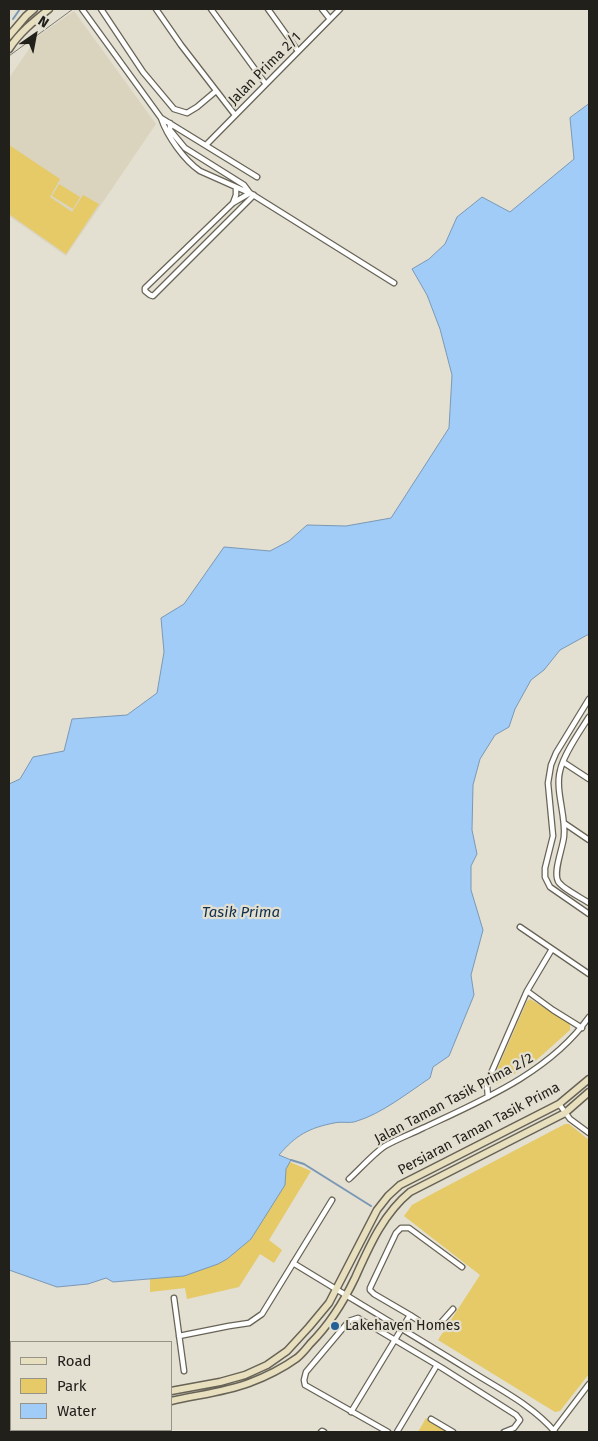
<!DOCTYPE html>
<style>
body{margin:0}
#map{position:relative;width:598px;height:1441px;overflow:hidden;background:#e3dfd1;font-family:"Fira Sans",sans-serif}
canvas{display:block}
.frame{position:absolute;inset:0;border:10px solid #22201b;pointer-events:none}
.legend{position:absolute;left:10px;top:1341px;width:162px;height:90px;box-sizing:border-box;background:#e3dfd1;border:1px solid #969388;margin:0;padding:6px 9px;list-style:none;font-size:15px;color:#22201b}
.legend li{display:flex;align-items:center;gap:10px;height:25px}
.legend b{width:25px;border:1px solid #969388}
.north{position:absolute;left:10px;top:10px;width:50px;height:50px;-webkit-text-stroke:4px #e3dfd1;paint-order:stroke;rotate:33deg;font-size:14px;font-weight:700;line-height:20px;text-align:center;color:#22201b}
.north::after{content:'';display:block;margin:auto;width:18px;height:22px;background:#22201b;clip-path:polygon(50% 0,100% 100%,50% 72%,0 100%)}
</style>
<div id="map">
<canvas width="598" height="1441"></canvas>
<div class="frame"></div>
<ul class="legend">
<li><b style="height:6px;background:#e8dfbe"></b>Road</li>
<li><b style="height:14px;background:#e5ca67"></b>Park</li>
<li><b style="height:14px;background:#a0ccf7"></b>Water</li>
</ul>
<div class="north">N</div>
</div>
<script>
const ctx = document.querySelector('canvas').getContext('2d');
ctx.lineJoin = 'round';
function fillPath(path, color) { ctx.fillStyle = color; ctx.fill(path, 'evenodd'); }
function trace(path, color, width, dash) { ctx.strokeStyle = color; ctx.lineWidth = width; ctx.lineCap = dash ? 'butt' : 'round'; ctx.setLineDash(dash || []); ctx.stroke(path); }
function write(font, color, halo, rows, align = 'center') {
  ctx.font = font + ' "Fira Sans",sans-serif'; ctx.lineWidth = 4.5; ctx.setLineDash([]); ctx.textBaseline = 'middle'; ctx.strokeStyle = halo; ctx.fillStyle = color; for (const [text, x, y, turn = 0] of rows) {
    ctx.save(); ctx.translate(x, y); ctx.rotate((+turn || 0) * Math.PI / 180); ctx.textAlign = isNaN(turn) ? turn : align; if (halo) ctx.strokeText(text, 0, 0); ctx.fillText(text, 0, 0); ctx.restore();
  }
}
const built = new Path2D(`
 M 74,11 L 156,124 L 66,256 L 9,216 L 9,78 L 38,36 Z
 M 9,1359 L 11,1361 L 11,1414 L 9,1411 Z
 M 11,1426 L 11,1430 L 69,1430 L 67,1432 L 9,1432 L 9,1429 Z`);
const green = new Path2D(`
 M 9,145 L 60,179 L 50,197 L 72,212 L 83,195 L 99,204 L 66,254 L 9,214 Z
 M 59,184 L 80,197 L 73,209 L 52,196 Z
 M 530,999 L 570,1023 L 570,1030 L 531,1065 L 526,1067 L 521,1058 L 511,1063 L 516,1073 L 496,1084 L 493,1079 L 527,1001 Z
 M 565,1124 L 569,1124 L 589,1140 L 589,1374 L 560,1411 L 555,1412 L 438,1340 L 480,1275 L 404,1216 L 412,1205 L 430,1195 Z
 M 290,1162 L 311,1171 L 269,1240 L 282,1250 L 274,1263 L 260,1254 L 239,1287 L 187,1299 L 185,1288 L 150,1292 L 150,1279 L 184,1276 L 227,1259 L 251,1239 L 285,1185 L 286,1169 Z
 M 426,1418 L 449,1432 L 418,1432 Z`);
const water = new Path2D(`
 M 589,104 L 589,634 L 560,650 L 544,670 L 531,680 L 515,709 L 509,727 L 495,735 L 480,759 L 473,785 L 472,830 L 477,854 L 471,866 L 471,890 L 483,930 L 471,975 L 474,995 L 449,1056 L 433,1067 L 430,1078 C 409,1092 381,1114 357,1121 C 350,1124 342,1121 334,1123 C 309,1128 296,1135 279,1155 L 291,1160 L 286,1169 L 285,1185 L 251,1239 L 227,1259 L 218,1264 L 184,1276 L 113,1282 L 106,1278 L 88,1284 L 57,1287 L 9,1270 L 9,784 L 20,779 L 33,757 L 64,751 L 72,719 L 127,715 L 157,693 L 164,652 L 161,618 L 184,604 L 224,547 L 270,551 L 289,541 L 307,525 L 346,526 L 391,518 L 449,428 L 452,375 L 440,329 L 427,295 L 412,269 L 429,259 L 445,244 L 457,217 L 482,197 L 510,212 L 574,159 L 570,118 Z`);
const stream = new Path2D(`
 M 13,19 L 20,9
 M 291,1160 L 304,1164 L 371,1206`);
const street = new Path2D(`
 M 82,9 L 161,118 L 257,177
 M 101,9 L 143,72 L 174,109 L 187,113 L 197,107 L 216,91
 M 156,9 L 181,45 L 235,115
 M 211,9 L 265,83
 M 268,9 L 298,51
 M 322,9 L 330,19
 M 161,118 C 167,136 184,160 200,171 L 245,191 L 250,193 L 394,283
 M 170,123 L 170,130 L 185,148 L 244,185 L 250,193
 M 206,145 L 340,9
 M 236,187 L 236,195 L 233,203 L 145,288 L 145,291 L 150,295 L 153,296 L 254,195
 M 233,203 L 250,193
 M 589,699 L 556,753 L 551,765 L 548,783 L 553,836 L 545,868 L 545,877 L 550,887 L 589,914
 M 589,717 C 580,731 563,755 560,771 C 555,790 566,816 564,836 C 563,848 553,871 558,881 C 561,888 582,898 589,903
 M 563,762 L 589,779
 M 564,823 L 589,840
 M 520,927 L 589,974
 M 527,991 L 553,1010 L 582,1028
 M 488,1097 L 487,1085 L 489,1078 L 506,1039 L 527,991 L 552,949
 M 559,1104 L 570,1119 L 589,1133
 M 349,1179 C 359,1170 374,1153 385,1146 C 397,1139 411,1134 423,1128 C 483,1100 550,1072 589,1017
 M 293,1263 C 352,1299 411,1334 469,1370 C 499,1389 532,1405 555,1432
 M 174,1298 L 184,1371
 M 410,1315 L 430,1328 L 437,1327 L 453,1309
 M 179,1336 L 229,1326 L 249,1323 L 262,1314 L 332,1200
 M 351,1412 L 410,1315 L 374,1294 L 370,1290 L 370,1288 L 396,1233 L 401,1228 L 409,1228 L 462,1267
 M 431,1419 L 453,1432
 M 554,1430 L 589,1384
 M 321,1432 L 322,1431 L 324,1432
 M 388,1432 L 305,1385 L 304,1380 L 306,1372 L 349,1321 L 358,1318 L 442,1368 L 516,1415 L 520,1420 L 514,1428 L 504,1432
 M 397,1432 L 437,1365`);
const secondary = new Path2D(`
 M 9,36 L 26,16 L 34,9
 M 9,49 C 19,33 34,21 49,9
 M 171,1391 L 220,1382 L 245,1375 L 267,1365 L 287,1351 L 309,1327 L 329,1303 L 377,1210 L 388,1196 L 400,1185 L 559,1104 L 589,1079
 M 171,1401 C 197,1395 225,1392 249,1383 C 265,1377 283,1368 297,1358 C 302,1354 306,1349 310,1344 C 329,1325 343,1303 355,1278 C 369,1247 383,1214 410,1192 L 565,1113 L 589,1092
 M 88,1432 L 91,1430
 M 104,1432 L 107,1430`);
const tram = new Path2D(`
 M 9,56 L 73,9`);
const markers = [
 [335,1326,5,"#216197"]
];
const streetNames = [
 ["Jalan Prima 2/1",265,69,-45],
 ["Jalan Taman Tasik Prima 2/2",454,1099,-28],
 ["Persiaran Taman Tasik Prima",479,1129,-28]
];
const poiNames = [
 ["Lakehaven Homes",345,1326]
];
const waterNames = [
 ["Tasik Prima",241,913]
];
fillPath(built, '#dad4be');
fillPath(green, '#e5ca67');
fillPath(water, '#a0ccf7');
trace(water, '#7a98b5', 1);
trace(stream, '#7a98b5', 2);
trace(street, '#676356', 7);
trace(secondary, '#676356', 9);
trace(street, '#fff', 4.5);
trace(secondary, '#e8dfbe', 6);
trace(tram, '#7c7970', 1);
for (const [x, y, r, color] of markers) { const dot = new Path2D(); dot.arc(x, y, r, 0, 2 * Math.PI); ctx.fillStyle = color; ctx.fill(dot); trace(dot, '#e3dfd1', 2); }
write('14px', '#22201b', '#e3dfd1', streetNames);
write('14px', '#22201b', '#e3dfd1', poiNames, 'left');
write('italic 15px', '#10304c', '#e3dfd1', waterNames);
</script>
